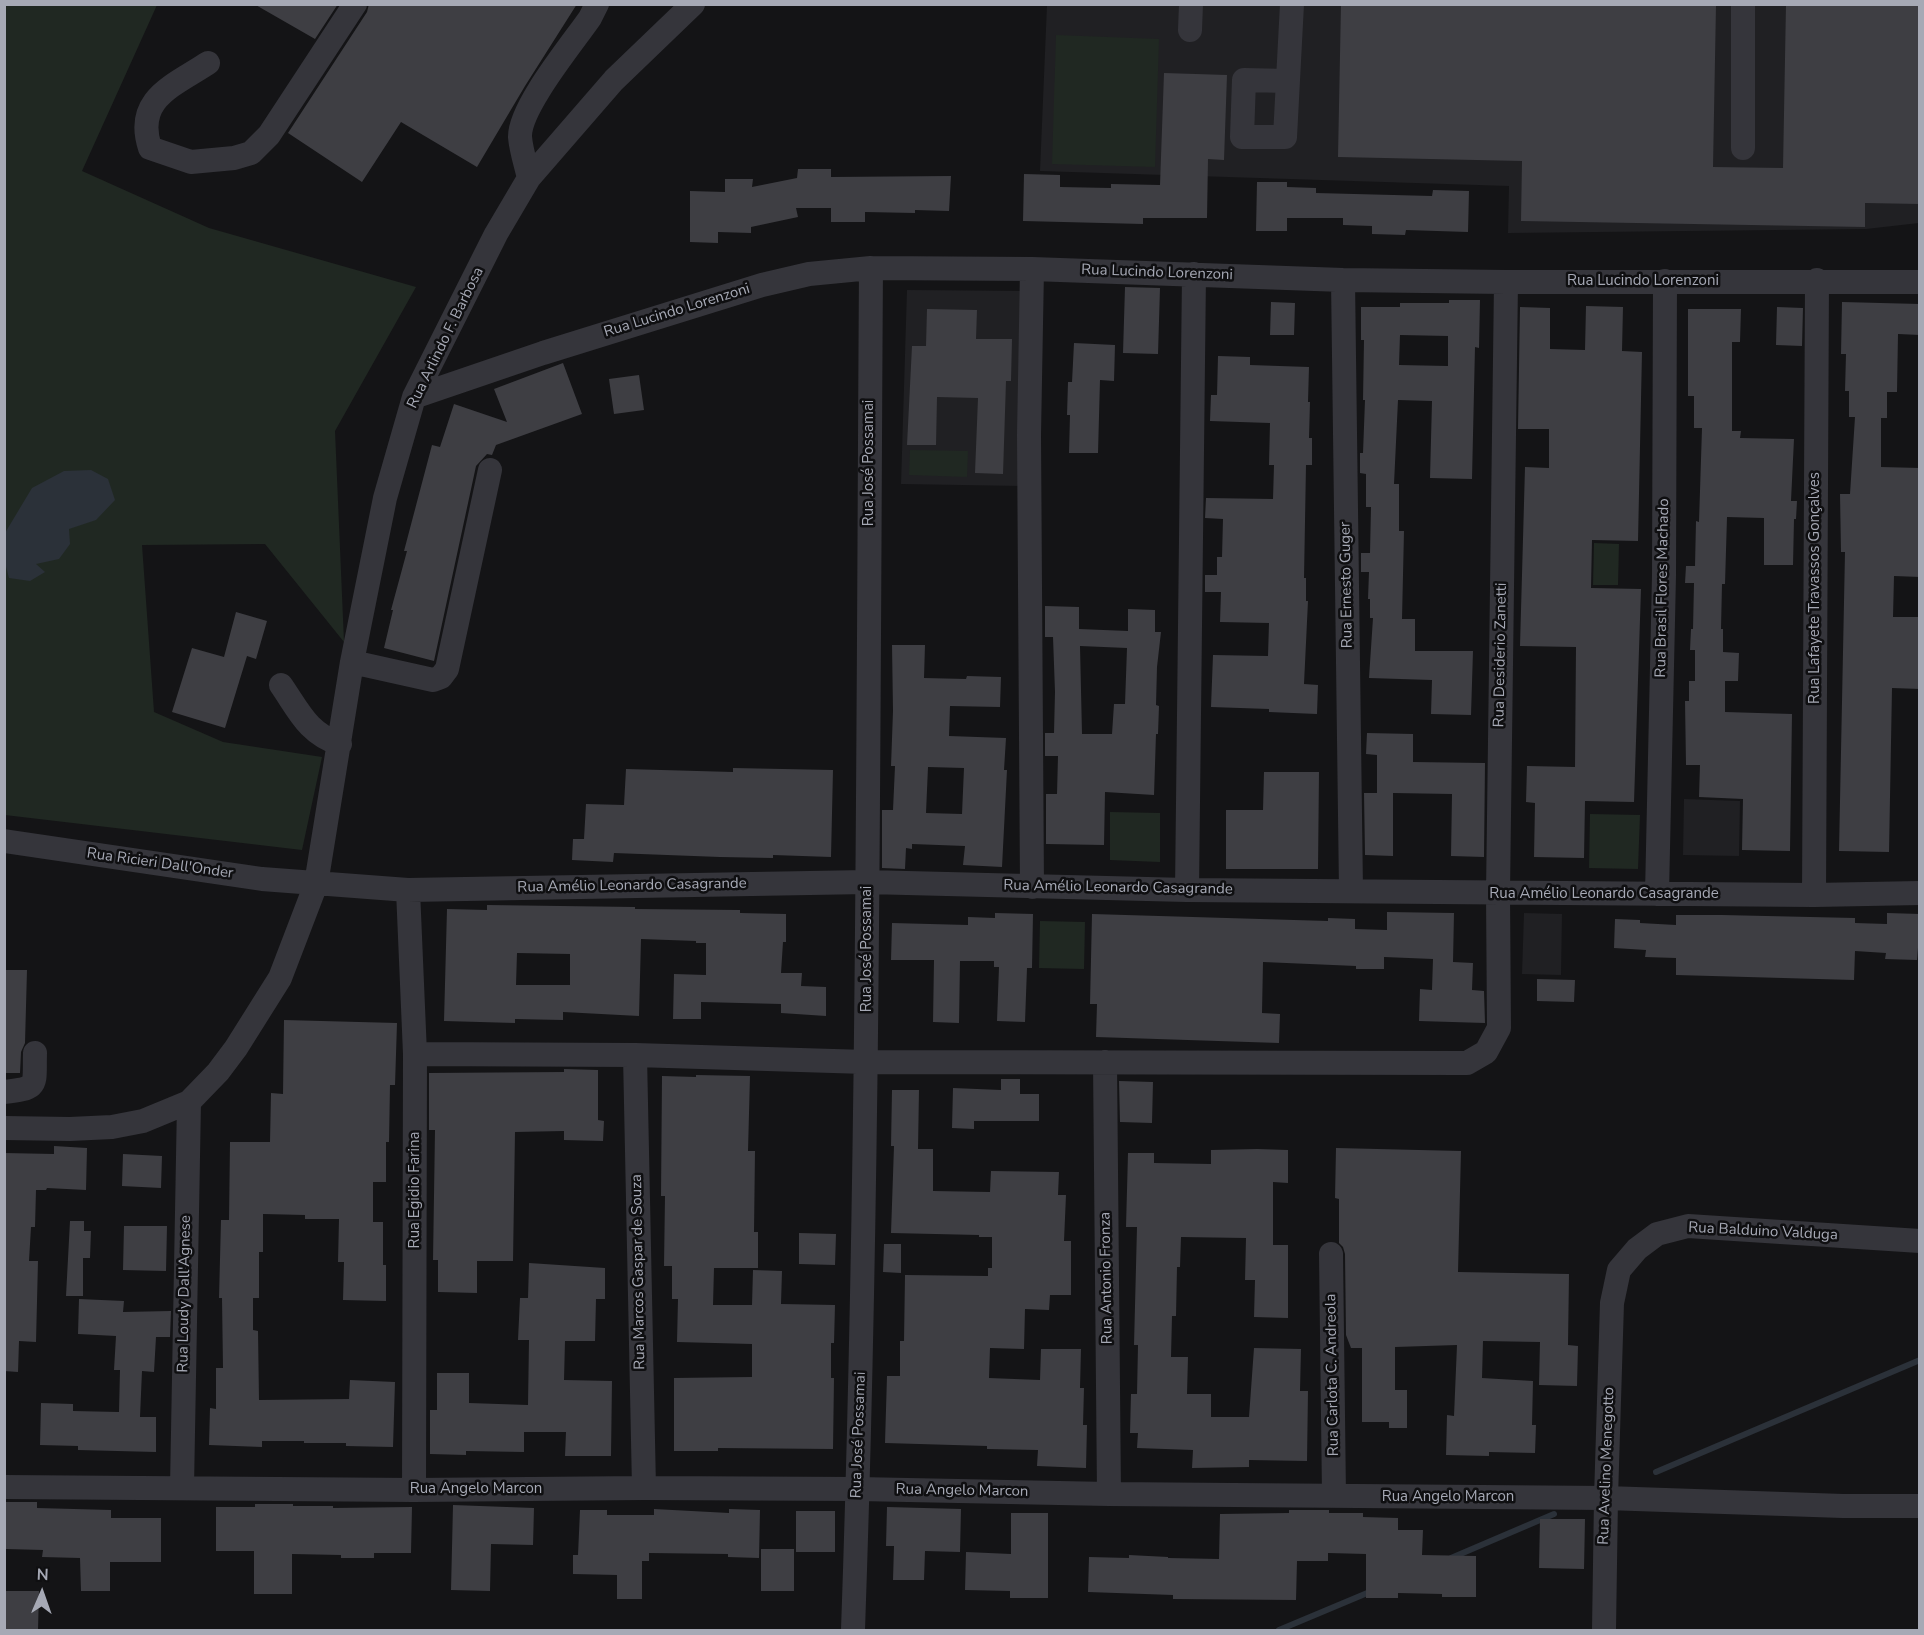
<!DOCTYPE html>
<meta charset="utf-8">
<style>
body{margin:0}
#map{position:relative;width:1924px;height:1635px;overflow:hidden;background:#141416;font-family:"Nunito Sans",sans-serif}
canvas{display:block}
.frame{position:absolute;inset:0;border:6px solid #a6a9b5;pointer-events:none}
.north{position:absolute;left:12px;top:1563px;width:60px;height:60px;-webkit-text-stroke:4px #0f0f11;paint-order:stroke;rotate:2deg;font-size:16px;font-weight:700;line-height:24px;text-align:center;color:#a6a9b5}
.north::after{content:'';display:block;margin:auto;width:21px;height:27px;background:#a6a9b5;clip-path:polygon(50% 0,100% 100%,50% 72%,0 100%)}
</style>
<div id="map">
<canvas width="1924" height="1635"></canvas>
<div class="frame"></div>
<div class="north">N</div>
</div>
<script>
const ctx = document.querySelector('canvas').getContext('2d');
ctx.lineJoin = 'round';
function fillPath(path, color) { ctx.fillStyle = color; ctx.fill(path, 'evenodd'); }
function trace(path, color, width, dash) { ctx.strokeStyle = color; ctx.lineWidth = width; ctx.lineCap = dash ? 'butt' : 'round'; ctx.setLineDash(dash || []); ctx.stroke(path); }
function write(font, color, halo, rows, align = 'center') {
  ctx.font = font + ' "Nunito Sans",sans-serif'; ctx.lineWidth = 5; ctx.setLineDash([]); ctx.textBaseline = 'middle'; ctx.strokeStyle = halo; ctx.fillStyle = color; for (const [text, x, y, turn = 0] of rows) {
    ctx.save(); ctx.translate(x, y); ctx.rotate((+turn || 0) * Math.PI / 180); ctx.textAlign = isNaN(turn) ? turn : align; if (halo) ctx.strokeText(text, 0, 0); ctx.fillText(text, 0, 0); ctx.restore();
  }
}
const built = new Path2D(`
 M 1047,5 L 1919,5 L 1919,223 L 1866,229 L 1508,233 L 1509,186 L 1040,171 Z
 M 907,290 L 1026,291 L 1022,486 L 901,484 Z
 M 1684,799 L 1740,801 L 1739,856 L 1683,855 Z
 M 1524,913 L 1562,914 L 1561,975 L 1522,974 Z`);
const green = new Path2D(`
 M 5,5 L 157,5 L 82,171 L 209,228 L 416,287 L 335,431 L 344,642 L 265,544 L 142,545 L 154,712 L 223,742 L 322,757 L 302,850 L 5,815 Z
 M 1056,35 L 1159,39 L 1155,167 L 1052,164 Z
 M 910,450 L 968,451 L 967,477 L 909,475 Z
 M 1594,543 L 1619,544 L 1618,585 L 1593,585 Z
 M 1110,812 L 1160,813 L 1160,862 L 1110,860 Z
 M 1590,814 L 1640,815 L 1638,869 L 1589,868 Z
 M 1040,921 L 1085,922 L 1084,969 L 1039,968 Z`);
const water = new Path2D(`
 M 91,470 L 108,479 L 115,500 L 96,520 L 69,529 L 70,544 L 59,559 L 36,564 L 45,572 L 30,581 L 9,578 L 5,563 L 5,533 L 32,488 L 64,471 Z`);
const stream = new Path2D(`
 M 1656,1472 L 1920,1360
 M 1451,1558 L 1554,1514
 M 1279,1630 L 1372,1591`);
const building = new Path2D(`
 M 254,4 L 338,4 L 315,39 Z
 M 369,4 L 577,4 L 525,86 L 477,167 L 401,122 L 362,182 L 288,133 L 367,12 Z
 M 1341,4 L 1716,5 L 1713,167 L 1783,168 L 1786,4 L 1920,4 L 1920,204 L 1865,203 L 1865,227 L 1521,221 L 1522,161 L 1338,157 Z
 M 1164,73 L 1227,75 L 1224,160 L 1208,159 L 1207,218 L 1143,218 L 1143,224 L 1023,221 L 1024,174 L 1060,175 L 1060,187 L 1111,188 L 1111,184 L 1160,185 Z
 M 798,169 L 831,169 L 831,177 L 951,176 L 949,211 L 915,210 L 915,213 L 865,212 L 865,222 L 831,222 L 831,208 L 796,208 L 798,217 L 751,227 L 751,233 L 718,232 L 718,243 L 690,242 L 690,191 L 725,192 L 725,179 L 753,179 L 752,187 L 797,178 Z
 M 1257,182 L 1287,182 L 1287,187 L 1316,188 L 1316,193 L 1432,196 L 1433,190 L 1469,191 L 1468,232 L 1406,230 L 1405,235 L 1372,234 L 1372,226 L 1343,225 L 1343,218 L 1287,218 L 1287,231 L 1256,231 Z
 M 1125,287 L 1160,288 L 1158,354 L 1123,353 Z
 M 1449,300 L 1480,300 L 1479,348 L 1475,347 L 1472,479 L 1430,478 L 1432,401 L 1398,400 L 1394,484 L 1399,484 L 1399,531 L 1404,531 L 1402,619 L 1415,619 L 1415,651 L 1473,651 L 1471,715 L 1431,714 L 1432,680 L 1369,678 L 1373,618 L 1370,618 L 1370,599 L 1368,599 L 1369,572 L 1361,572 L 1361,553 L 1370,553 L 1371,507 L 1366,507 L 1366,474 L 1360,473 L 1360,453 L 1363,453 L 1365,400 L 1363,400 L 1364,340 L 1361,340 L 1361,307 L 1400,307 L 1400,303 L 1449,303 ZM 1400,335 L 1448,336 L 1448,366 L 1399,365 Z
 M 1271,302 L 1295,303 L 1294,335 L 1270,335 Z
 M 1842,302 L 1920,304 L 1920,335 L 1898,334 L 1897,392 L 1887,392 L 1887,418 L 1881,418 L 1881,467 L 1920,468 L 1920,577 L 1894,576 L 1893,617 L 1920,617 L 1920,689 L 1892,688 L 1889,852 L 1839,851 L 1845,552 L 1841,552 L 1840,494 L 1850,494 L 1855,417 L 1849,417 L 1849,391 L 1845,391 L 1846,354 L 1841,354 Z
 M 1586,306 L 1623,307 L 1622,351 L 1642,352 L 1638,541 L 1592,540 L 1591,588 L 1641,589 L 1634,802 L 1585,801 L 1584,858 L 1534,857 L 1535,803 L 1526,802 L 1527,766 L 1575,767 L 1576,647 L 1520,646 L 1525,467 L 1549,468 L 1549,429 L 1518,429 L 1520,307 L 1550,308 L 1550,349 L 1585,350 Z
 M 1777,307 L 1803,308 L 1802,346 L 1776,345 Z
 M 927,309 L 977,310 L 976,339 L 1012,339 L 1011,381 L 1006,381 L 1003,474 L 975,473 L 978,398 L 937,397 L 936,445 L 907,445 L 912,346 L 926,346 Z
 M 1688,309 L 1741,309 L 1740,342 L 1732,342 L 1732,431 L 1741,431 L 1740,438 L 1794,439 L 1791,501 L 1797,501 L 1796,519 L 1794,519 L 1793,565 L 1764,565 L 1764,518 L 1727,517 L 1725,584 L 1722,584 L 1721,629 L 1723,629 L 1723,652 L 1739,653 L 1738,681 L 1725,681 L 1725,712 L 1792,714 L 1790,851 L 1742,850 L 1743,799 L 1699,797 L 1700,765 L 1686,765 L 1685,701 L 1689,701 L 1689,681 L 1695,681 L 1695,650 L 1690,650 L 1691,629 L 1693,629 L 1694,583 L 1685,583 L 1686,566 L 1695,566 L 1696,521 L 1699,522 L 1702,428 L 1694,428 L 1694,396 L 1688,396 Z
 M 1074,343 L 1115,345 L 1114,381 L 1100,380 L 1098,453 L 1069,453 L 1070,415 L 1067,415 L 1068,382 L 1072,382 Z
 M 1218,356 L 1250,357 L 1250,365 L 1309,367 L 1308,402 L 1310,402 L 1309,438 L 1312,438 L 1312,465 L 1306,465 L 1304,578 L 1306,578 L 1306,601 L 1308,601 L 1304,684 L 1318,685 L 1317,714 L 1269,712 L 1269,709 L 1211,707 L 1213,655 L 1268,656 L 1269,623 L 1220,622 L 1221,592 L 1205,592 L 1205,575 L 1217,575 L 1217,557 L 1222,557 L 1223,519 L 1205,518 L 1206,498 L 1273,499 L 1274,465 L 1269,465 L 1270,423 L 1210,421 L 1211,395 L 1217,395 Z
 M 563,363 L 582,414 L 496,445 L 492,455 L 487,454 L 476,466 L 434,661 L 384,648 L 393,610 L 391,610 L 407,551 L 404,551 L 432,445 L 440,447 L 454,404 L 507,422 L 494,389 Z
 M 639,375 L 644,410 L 614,414 L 609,379 Z
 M 1045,606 L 1079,607 L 1079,629 L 1128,631 L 1128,609 L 1155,610 L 1155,632 L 1161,632 L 1157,667 L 1156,705 L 1159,706 L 1158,734 L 1156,734 L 1154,795 L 1105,792 L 1104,845 L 1046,844 L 1046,794 L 1057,794 L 1058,756 L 1045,756 L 1045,733 L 1054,733 L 1055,692 L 1053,637 L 1045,637 ZM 1080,646 L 1127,648 L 1125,704 L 1114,704 L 1112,734 L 1082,734 Z
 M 236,612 L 267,621 L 256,659 L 247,656 L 225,728 L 172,712 L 192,648 L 224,657 Z
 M 892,645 L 925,645 L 924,678 L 966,679 L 967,676 L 1001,677 L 1000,707 L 950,706 L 949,736 L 1006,738 L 1004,770 L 1007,770 L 1002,867 L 963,865 L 965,846 L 912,844 L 912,849 L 906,848 L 905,869 L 882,868 L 882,810 L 893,810 L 895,766 L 891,766 L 893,711 ZM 928,767 L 964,768 L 962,814 L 926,813 Z
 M 1367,733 L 1413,734 L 1413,762 L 1485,763 L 1484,857 L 1451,856 L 1452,794 L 1393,793 L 1393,856 L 1365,855 L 1364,793 L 1377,793 L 1377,755 L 1366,754 Z
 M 733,768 L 833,770 L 831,857 L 773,855 L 773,858 L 720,857 L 614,853 L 613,862 L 572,860 L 573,839 L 584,839 L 586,804 L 624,805 L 626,769 L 733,772 Z
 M 1264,772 L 1319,772 L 1318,869 L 1226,869 L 1226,810 L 1263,810 Z
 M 487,905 L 635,907 L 635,909 L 740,910 L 740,913 L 786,914 L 786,942 L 783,942 L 781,973 L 802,973 L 801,986 L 826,987 L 826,1016 L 781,1013 L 781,1004 L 701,1002 L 701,1019 L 673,1019 L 674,974 L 706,975 L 706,943 L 696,943 L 696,941 L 641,939 L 639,1016 L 563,1012 L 563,1020 L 515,1019 L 515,1023 L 444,1021 L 447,909 L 487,910 ZM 517,953 L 570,954 L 570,985 L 516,985 Z
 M 1387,912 L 1454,913 L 1453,962 L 1473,963 L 1472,990 L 1484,991 L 1485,1023 L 1419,1021 L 1420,989 L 1432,990 L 1433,959 L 1384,957 L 1384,969 L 1356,969 L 1356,966 L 1263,962 L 1262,1013 L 1280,1014 L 1279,1043 L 1096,1037 L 1097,1004 L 1090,1004 L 1092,914 L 1328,921 L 1328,918 L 1355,919 L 1355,929 L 1387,930 Z
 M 995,913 L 1033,914 L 1032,968 L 1027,968 L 1025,1022 L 997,1021 L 999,967 L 994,967 L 994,961 L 960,961 L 959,1023 L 933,1022 L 934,960 L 891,960 L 892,923 L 968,925 L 968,917 L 995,918 Z
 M 1887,913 L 1920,914 L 1920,948 L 1918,948 L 1917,960 L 1885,959 L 1886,953 L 1855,951 L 1854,980 L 1676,975 L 1676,958 L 1645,957 L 1646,950 L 1614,948 L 1615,919 L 1640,920 L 1640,923 L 1676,925 L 1676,915 L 1722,915 L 1855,918 L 1855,923 L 1887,924 Z
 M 4,970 L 27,970 L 25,1043 L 21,1052 L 20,1073 L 4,1073 Z
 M 1537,979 L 1575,980 L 1574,1002 L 1537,1001 Z
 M 284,1020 L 397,1023 L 395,1085 L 390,1085 L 389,1142 L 386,1142 L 386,1182 L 373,1182 L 373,1222 L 383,1222 L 383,1265 L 386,1265 L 386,1301 L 343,1300 L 344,1262 L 338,1262 L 339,1219 L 305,1219 L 305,1215 L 263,1214 L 263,1252 L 259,1252 L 259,1298 L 253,1298 L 253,1330 L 258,1331 L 259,1400 L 349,1399 L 350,1380 L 395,1382 L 393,1447 L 346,1446 L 346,1443 L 304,1443 L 304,1441 L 262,1441 L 262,1447 L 209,1445 L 210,1408 L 216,1409 L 216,1368 L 223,1368 L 222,1298 L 219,1298 L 221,1220 L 229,1220 L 230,1142 L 270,1142 L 271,1093 L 283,1094 Z
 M 564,1069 L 598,1070 L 598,1120 L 604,1121 L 603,1141 L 564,1140 L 564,1131 L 515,1132 L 513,1261 L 477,1261 L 477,1293 L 438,1292 L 438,1260 L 433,1260 L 435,1130 L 429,1130 L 429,1073 L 564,1072 Z
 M 696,1075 L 750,1076 L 748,1151 L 755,1151 L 754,1232 L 758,1232 L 758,1268 L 714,1268 L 713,1305 L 752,1305 L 753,1270 L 782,1271 L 781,1304 L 835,1305 L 834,1343 L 831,1343 L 831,1378 L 834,1378 L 833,1449 L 718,1448 L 718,1451 L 674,1451 L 674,1378 L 752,1377 L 752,1344 L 677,1342 L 678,1299 L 672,1299 L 672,1266 L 664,1266 L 665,1196 L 661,1196 L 662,1076 L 696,1077 Z
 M 1001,1079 L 1020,1079 L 1020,1094 L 1039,1094 L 1039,1121 L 974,1121 L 974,1129 L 952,1128 L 953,1088 L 1001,1090 Z
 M 1119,1081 L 1153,1082 L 1152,1123 L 1120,1122 Z
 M 892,1090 L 919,1090 L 918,1149 L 933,1149 L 933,1191 L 990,1192 L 991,1171 L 1059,1172 L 1058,1195 L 1066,1195 L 1064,1241 L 1071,1241 L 1071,1295 L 1050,1295 L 1049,1310 L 1025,1309 L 1024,1349 L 990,1348 L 989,1378 L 1040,1380 L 1041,1349 L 1081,1349 L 1080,1388 L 1084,1388 L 1083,1425 L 1087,1425 L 1086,1468 L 1037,1466 L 1038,1450 L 987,1449 L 987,1446 L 885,1443 L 887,1376 L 900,1376 L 900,1341 L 904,1341 L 905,1275 L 988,1276 L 988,1268 L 992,1268 L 992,1237 L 979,1237 L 979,1235 L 891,1233 L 894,1146 L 891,1146 Z
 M 54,1146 L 87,1148 L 86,1190 L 47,1188 L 46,1190 L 36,1190 L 35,1227 L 31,1227 L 29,1261 L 38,1261 L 36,1342 L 19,1341 L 18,1372 L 4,1371 L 4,1153 L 54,1154 Z
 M 1336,1148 L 1461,1151 L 1458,1272 L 1569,1274 L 1568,1345 L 1578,1346 L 1577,1386 L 1539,1385 L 1540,1342 L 1483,1341 L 1482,1378 L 1533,1381 L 1532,1425 L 1536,1425 L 1535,1453 L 1489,1452 L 1489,1456 L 1446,1455 L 1447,1415 L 1454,1416 L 1457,1345 L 1395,1347 L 1395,1390 L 1407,1390 L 1407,1428 L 1389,1428 L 1389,1422 L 1362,1422 L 1362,1348 L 1351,1348 L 1346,1335 L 1345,1254 L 1343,1247 L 1339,1243 L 1339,1199 L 1335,1198 Z
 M 1257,1149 L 1288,1150 L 1288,1183 L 1273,1182 L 1273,1245 L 1288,1245 L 1288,1318 L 1254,1317 L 1255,1280 L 1245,1280 L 1246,1238 L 1181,1237 L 1180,1267 L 1177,1267 L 1176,1316 L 1172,1316 L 1171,1357 L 1188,1357 L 1187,1394 L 1211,1394 L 1211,1417 L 1249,1417 L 1254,1348 L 1301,1349 L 1300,1391 L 1308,1391 L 1307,1461 L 1249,1460 L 1249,1467 L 1192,1468 L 1193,1450 L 1137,1448 L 1138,1433 L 1130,1433 L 1131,1394 L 1137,1394 L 1138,1345 L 1134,1345 L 1137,1227 L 1126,1227 L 1128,1153 L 1154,1153 L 1154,1163 L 1211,1164 L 1211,1150 Z
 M 123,1154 L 162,1156 L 161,1188 L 122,1186 Z
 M 70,1221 L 84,1221 L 84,1231 L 91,1231 L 90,1258 L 83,1258 L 83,1296 L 66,1296 Z
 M 124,1226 L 167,1226 L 166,1271 L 123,1270 Z
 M 799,1233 L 836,1234 L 835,1265 L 799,1264 Z
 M 884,1244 L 901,1244 L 901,1273 L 883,1272 Z
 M 529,1263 L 605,1268 L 605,1299 L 596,1299 L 595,1341 L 565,1341 L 564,1380 L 612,1381 L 611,1456 L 565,1456 L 566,1432 L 524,1432 L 524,1452 L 466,1451 L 466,1455 L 430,1454 L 430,1410 L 437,1410 L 437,1373 L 469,1373 L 469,1403 L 528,1405 L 529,1340 L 518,1340 L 520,1298 L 528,1298 Z
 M 79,1299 L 124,1301 L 123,1312 L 171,1311 L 170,1337 L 156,1337 L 154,1372 L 142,1371 L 140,1417 L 156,1417 L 156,1452 L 78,1450 L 78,1446 L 40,1445 L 41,1403 L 73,1404 L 73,1411 L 119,1412 L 120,1370 L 114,1370 L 116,1336 L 78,1334 Z
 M 6,1502 L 37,1502 L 37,1508 L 111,1510 L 111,1518 L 161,1518 L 161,1562 L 110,1562 L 110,1591 L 81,1591 L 80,1558 L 42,1557 L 43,1550 L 6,1549 Z
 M 255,1504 L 293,1504 L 293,1506 L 333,1506 L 333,1508 L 412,1507 L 411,1553 L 374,1553 L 374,1558 L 341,1558 L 341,1555 L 292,1554 L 292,1594 L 254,1594 L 254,1551 L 216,1551 L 216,1507 L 255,1507 Z
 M 453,1505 L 534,1508 L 533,1545 L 491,1544 L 490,1591 L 451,1590 Z
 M 887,1507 L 961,1509 L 960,1552 L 925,1551 L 924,1580 L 893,1580 L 894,1546 L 886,1546 Z
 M 654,1509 L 729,1513 L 729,1509 L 760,1510 L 759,1558 L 728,1557 L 728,1554 L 649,1553 L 649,1561 L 642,1561 L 642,1599 L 617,1599 L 617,1575 L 573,1574 L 573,1555 L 578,1555 L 580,1510 L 607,1510 L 607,1515 L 654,1515 Z
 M 1289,1510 L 1329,1510 L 1329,1513 L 1363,1513 L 1363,1517 L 1398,1518 L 1398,1530 L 1423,1530 L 1422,1555 L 1476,1556 L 1476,1597 L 1442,1597 L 1442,1594 L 1398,1593 L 1398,1598 L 1366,1598 L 1366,1554 L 1328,1553 L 1328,1561 L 1297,1561 L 1296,1600 L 1173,1599 L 1173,1595 L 1088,1592 L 1089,1557 L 1129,1558 L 1129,1555 L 1168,1557 L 1168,1558 L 1219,1559 L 1220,1514 L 1289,1513 Z
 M 796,1511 L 835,1511 L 835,1552 L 796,1552 Z
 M 1011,1513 L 1048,1513 L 1048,1598 L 1010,1598 L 1010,1591 L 965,1590 L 966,1552 L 1011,1554 Z
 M 1540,1519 L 1585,1519 L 1584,1569 L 1539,1568 Z
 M 761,1549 L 794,1549 L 794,1591 L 761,1591 Z
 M 4,1591 L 39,1591 L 38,1630 L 4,1630 Z`);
const minor = new Path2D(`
 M 1190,30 L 1191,4
 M 208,63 C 173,86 134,99 150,148 L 191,162 L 234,158 L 251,153 L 269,135 L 355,4
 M 1288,81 L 1244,80 L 1242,137 L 1285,137 L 1292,4
 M 1743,148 L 1743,4
 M 529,178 C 526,165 521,150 520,137 C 519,108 572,44 590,18 L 597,4
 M 1032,269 L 1029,435 L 1032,887
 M 1343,280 L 1351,891
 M 414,397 L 543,353 L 762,285 L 809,274 L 871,268 L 1032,269 L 1343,280 L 1506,282 L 1920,282
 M 352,662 L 433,680 L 441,677 L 447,669 L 490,470
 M 281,685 C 299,711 308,734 340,744
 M 4,841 L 262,879 L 408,890 L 867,882 L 1187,890 L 1814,895 L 1920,893
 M 408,890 L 415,1054 L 414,1490
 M 1187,890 L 1194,274
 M 1657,894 L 1664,575 L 1665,281
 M 1814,895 L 1817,280
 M 415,1054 L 635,1055 L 866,1062 L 1467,1063 L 1486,1052 L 1499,1028 L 1498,893 L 1506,282
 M 635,1055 L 644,1488
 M 1105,1062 L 1109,1494
 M 4,1092 C 40,1088 34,1086 35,1053
 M 4,1128 L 70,1129 L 112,1127 L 143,1121 L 189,1102 L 218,1072 L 236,1048 L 280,978 L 316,884 L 352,662 L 385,498 L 414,397 L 496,234 L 529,178 L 614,80 L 693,4
 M 1331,1254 L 1334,1496
 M 4,1487 L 414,1490 L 644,1488 L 858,1489 L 1109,1494 L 1606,1498 L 1843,1506 L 1920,1506
 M 182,1487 L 189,1102
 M 853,1630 C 869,1176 868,722 871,268
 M 1604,1630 L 1606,1498 L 1612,1303 L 1619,1270 L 1637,1249 L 1657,1234 L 1688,1226 L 1920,1241`);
const streetNames = [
 ["Rua Lucindo Lorenzoni",1157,273,2],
 ["Rua Lucindo Lorenzoni",1643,281],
 ["Rua Lucindo Lorenzoni",677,311,-17],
 ["Rua Arlindo F. Barbosa",446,338,-64],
 ["Rua José Possamai",869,463,-90],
 ["Rua Ernesto Guger",1347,585,-91],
 ["Rua Brasil Flores Machado",1663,588,-89],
 ["Rua Lafayete Travassos Gonçalves",1815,588,-90],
 ["Rua Desiderio Zanetti",1501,655,-89],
 ["Rua Ricieri Dall'Onder",160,864,8],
 ["Rua Amélio Leonardo Casagrande",632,886,-1],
 ["Rua Amélio Leonardo Casagrande",1118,888,1],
 ["Rua Amélio Leonardo Casagrande",1604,894],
 ["Rua José Possamai",867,949,-90],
 ["Rua Egidio Farina",415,1190,-90],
 ["Rua Balduino Valduga",1763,1232,3],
 ["Rua Marcos Gaspar de Souza",639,1272,-91],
 ["Rua Antonio Fronza",1107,1278,-91],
 ["Rua Loudy Dall'Agnese",185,1294,-89],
 ["Rua Carlota C. Andreola",1333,1375,-91],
 ["Rua José Possamai",859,1435,-88],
 ["Rua Avelino Menegotto",1607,1466,-88],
 ["Rua Angelo Marcon",476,1489],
 ["Rua Angelo Marcon",962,1491,1],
 ["Rua Angelo Marcon",1448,1497]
];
fillPath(built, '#202023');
fillPath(green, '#202822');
fillPath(water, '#2b3139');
trace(stream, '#2b3139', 6);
fillPath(building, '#3e3e43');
trace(minor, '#35353b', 24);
write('15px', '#a6a9b5', '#0f0f11', streetNames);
</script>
